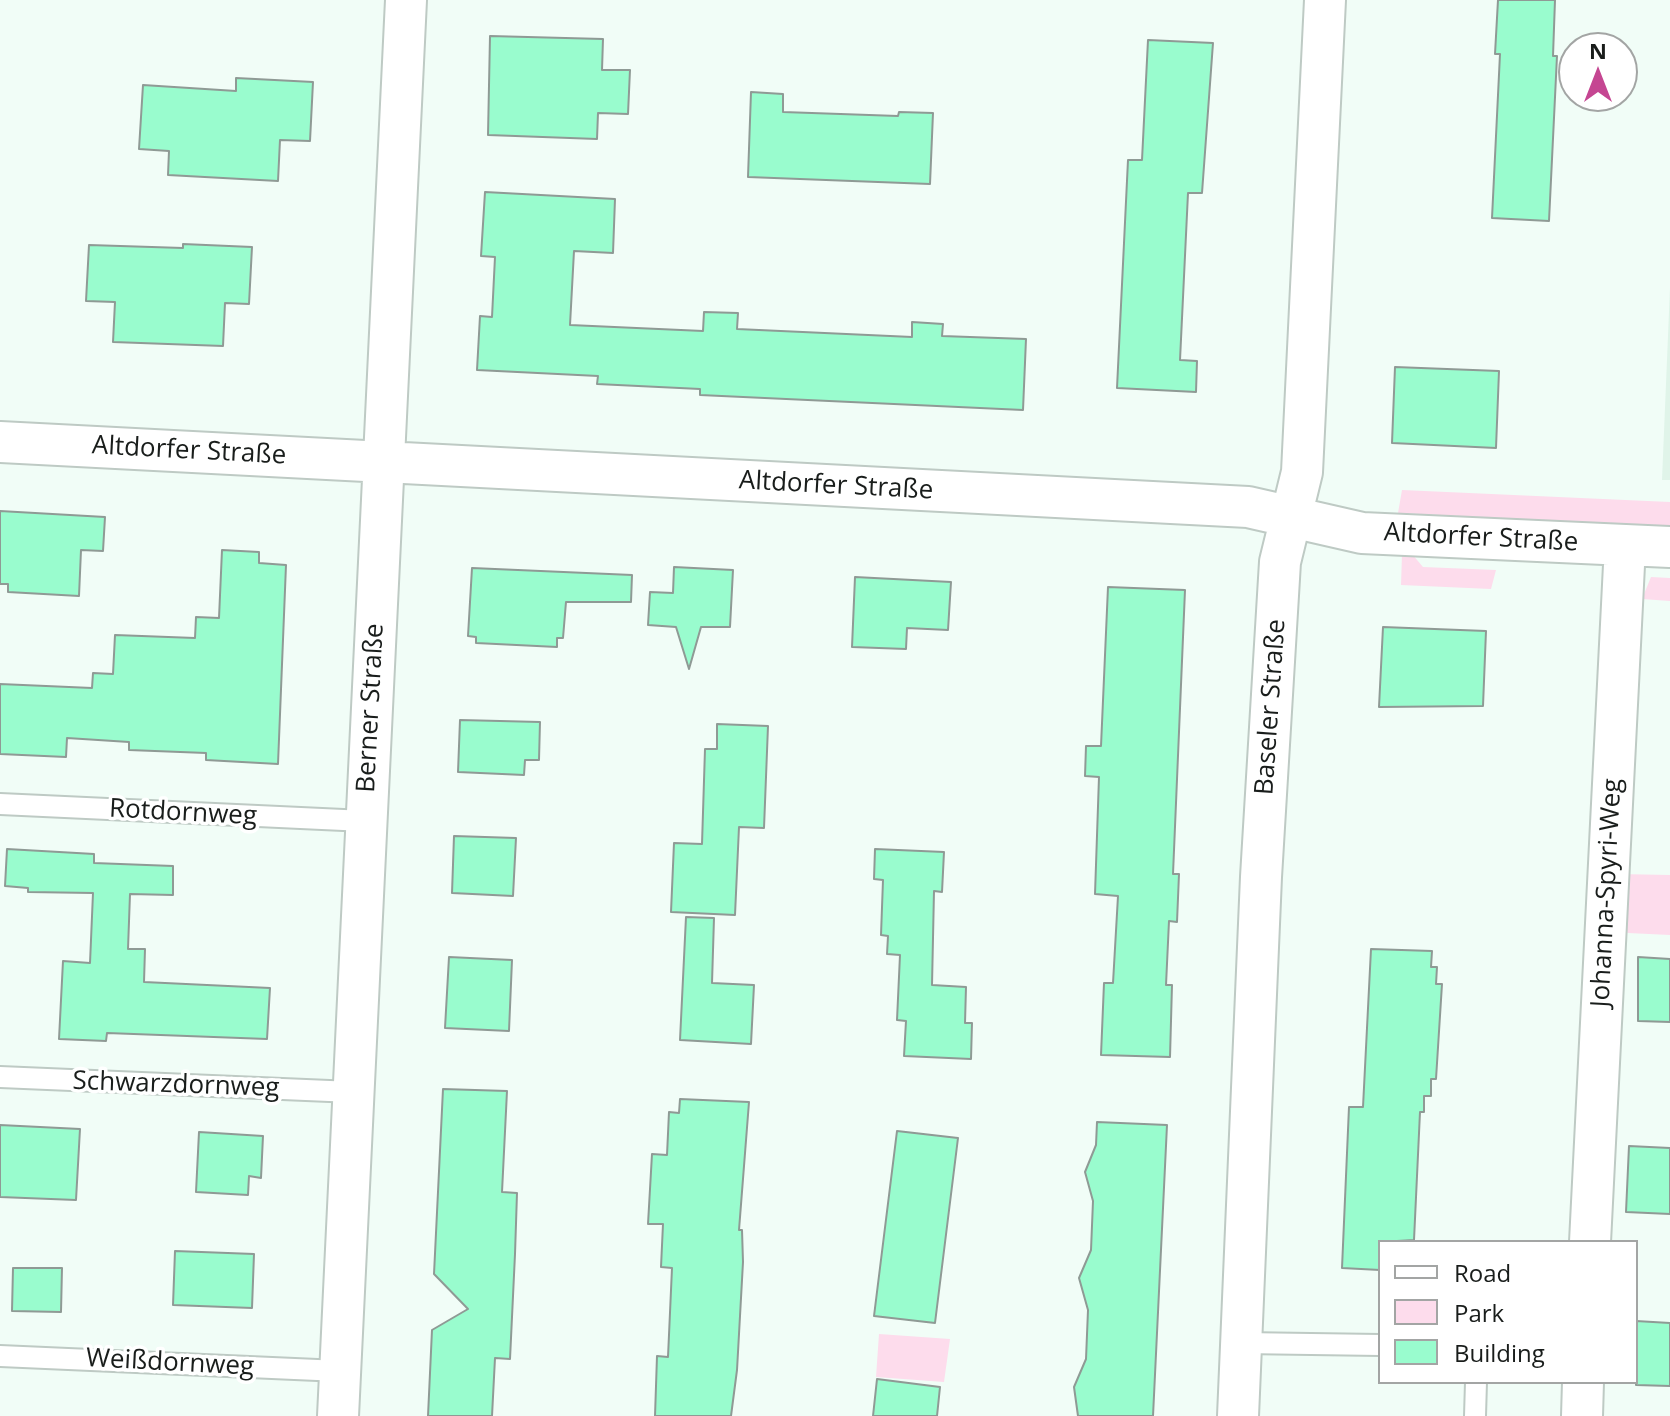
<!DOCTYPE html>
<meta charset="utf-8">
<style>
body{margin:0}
#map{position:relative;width:1670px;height:1416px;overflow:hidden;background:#f1fdf7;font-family:"Open Sans",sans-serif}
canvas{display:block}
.legend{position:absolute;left:1378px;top:1240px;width:260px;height:144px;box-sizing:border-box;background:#fff;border:2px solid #a3a5a4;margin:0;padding:10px 14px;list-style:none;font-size:24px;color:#191d1b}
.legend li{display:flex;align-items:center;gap:16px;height:40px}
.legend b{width:40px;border:2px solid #a3a5a4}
.north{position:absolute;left:1558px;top:32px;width:80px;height:80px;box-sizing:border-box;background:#fff;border:2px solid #a3a5a4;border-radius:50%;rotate:0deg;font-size:22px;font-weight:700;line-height:32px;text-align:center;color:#191d1b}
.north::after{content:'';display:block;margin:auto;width:28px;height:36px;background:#c54692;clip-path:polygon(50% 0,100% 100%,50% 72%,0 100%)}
</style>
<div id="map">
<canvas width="1670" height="1416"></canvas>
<ul class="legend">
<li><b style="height:10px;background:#fff"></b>Road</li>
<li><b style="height:22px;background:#fddcec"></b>Park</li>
<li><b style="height:22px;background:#99fcce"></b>Building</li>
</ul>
<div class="north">N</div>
</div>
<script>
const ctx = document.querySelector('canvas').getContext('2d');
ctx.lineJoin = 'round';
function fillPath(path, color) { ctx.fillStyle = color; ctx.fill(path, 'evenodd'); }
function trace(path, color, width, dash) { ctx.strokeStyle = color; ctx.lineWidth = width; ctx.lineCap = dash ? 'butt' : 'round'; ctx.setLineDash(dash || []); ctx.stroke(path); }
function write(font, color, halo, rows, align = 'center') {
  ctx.font = font + ' "Open Sans",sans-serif'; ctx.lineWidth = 7; ctx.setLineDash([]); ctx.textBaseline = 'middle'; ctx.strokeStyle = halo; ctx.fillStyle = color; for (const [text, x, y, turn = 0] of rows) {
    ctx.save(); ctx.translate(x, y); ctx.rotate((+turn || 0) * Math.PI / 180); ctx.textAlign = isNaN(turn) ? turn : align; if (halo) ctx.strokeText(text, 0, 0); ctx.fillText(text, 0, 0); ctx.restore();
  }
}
const built = new Path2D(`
 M 1670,288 L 1670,480 L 1662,480 Z`);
const green = new Path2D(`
 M 1402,490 L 1670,502 L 1670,526 L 1398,513 Z
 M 1402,554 L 1412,554 L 1423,567 L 1496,570 L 1491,589 L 1401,585 Z
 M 1651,577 L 1670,578 L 1670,601 L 1642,599 Z
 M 1617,874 L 1670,875 L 1670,935 L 1628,933 L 1615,928 Z
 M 879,1334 L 950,1339 L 944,1382 L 876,1377 Z`);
const building = new Path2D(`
 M 1498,0 L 1555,0 L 1553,56 L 1557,56 L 1549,221 L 1492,218 L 1500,54 L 1495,54 Z
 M 490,36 L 603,39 L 602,70 L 630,70 L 628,114 L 598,113 L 597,139 L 488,135 Z
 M 1148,40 L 1213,43 L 1202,193 L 1188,193 L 1180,360 L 1197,361 L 1196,392 L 1117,388 L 1128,160 L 1142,160 Z
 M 236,78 L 313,82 L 310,141 L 280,140 L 278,181 L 168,175 L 169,151 L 139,149 L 143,85 L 236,91 Z
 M 751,92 L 783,94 L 783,112 L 898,116 L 899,112 L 933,113 L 930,184 L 748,177 Z
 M 485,192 L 615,199 L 613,253 L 574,251 L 570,325 L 703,331 L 704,312 L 738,313 L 737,329 L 912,337 L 912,322 L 943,324 L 942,336 L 1026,339 L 1023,410 L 700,395 L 700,389 L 597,384 L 598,376 L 477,370 L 480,316 L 492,317 L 495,257 L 481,256 Z
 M 183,244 L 252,247 L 249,304 L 225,303 L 223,346 L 113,342 L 115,302 L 86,301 L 89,245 L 183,248 Z
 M 1395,367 L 1499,371 L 1496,448 L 1392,443 Z
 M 0,511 L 105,517 L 103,551 L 81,550 L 79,596 L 8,592 L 8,584 L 0,584 Z
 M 222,550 L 259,552 L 259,563 L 286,565 L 278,764 L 206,760 L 206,753 L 129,750 L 129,742 L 67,738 L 66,757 L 0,754 L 0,684 L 92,688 L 93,673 L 113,674 L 115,635 L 195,638 L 196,617 L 219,618 Z
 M 674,567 L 733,570 L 730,627 L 701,627 L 689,669 L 676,627 L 648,625 L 650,592 L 673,593 Z
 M 472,568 L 632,575 L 631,602 L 566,602 L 563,638 L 557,638 L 557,647 L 476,643 L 476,637 L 468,636 Z
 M 855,577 L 951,582 L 948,630 L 907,628 L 906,649 L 852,647 Z
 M 1108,587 L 1185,590 L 1173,874 L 1179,874 L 1177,922 L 1169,921 L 1166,985 L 1172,985 L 1170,1057 L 1101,1055 L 1104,983 L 1113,983 L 1118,896 L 1095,894 L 1099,777 L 1085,776 L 1086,746 L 1101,746 Z
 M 1383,627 L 1486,631 L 1483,706 L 1379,707 Z
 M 460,720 L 540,722 L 539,760 L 525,760 L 524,775 L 458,772 Z
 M 717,724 L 768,726 L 764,828 L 739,827 L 735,915 L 671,912 L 674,843 L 702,844 L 705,749 L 717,749 Z
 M 454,836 L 516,838 L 513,896 L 452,893 Z
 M 7,849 L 94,854 L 94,863 L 173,866 L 173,895 L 130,894 L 128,949 L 145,949 L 144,982 L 270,988 L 267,1039 L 107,1033 L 106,1041 L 59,1039 L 63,961 L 90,963 L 93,893 L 28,892 L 28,888 L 5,886 Z
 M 875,849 L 944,852 L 942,892 L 934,891 L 932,985 L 966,987 L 965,1023 L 972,1023 L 971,1059 L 904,1056 L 906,1021 L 897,1020 L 900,955 L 887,954 L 888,936 L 881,935 L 883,880 L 874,879 Z
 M 686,917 L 714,918 L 712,983 L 754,985 L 751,1044 L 680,1040 Z
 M 1371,949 L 1432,951 L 1431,967 L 1437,967 L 1436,984 L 1442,984 L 1436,1079 L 1431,1079 L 1431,1096 L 1424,1096 L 1424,1112 L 1420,1112 L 1414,1240 L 1380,1242 L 1380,1270 L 1342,1268 L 1349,1107 L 1363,1107 Z
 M 449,957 L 512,960 L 509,1031 L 445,1028 Z
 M 1638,957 L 1670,959 L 1670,1022 L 1638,1021 Z
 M 443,1089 L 507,1091 L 502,1192 L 517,1193 L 515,1254 L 510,1359 L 495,1358 L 492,1416 L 428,1416 L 432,1330 L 468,1309 L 434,1274 Z
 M 680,1099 L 749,1102 L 739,1230 L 742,1230 L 743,1262 L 737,1370 L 731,1416 L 655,1416 L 657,1356 L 668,1357 L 672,1268 L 661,1267 L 663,1224 L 648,1224 L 652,1154 L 667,1155 L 669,1112 L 679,1113 Z
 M 1097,1122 L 1167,1125 L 1153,1416 L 1078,1416 L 1074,1387 L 1086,1359 L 1088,1310 L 1079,1278 L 1091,1250 L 1093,1201 L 1085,1172 L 1096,1145 Z
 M 0,1125 L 80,1129 L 76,1200 L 0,1197 Z
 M 897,1131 L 958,1138 L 935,1323 L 874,1316 Z
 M 199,1132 L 263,1136 L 261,1178 L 249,1176 L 248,1195 L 196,1192 Z
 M 1629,1146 L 1670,1148 L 1670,1214 L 1626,1212 Z
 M 175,1251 L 254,1254 L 252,1308 L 173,1305 Z
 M 13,1268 L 62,1268 L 61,1312 L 12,1311 Z
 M 1636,1321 L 1670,1323 L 1670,1386 L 1636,1385 Z
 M 877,1379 L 940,1387 L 937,1416 L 873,1416 Z`);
const lane = new Path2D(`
 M 0,804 L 365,821
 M 0,1077 L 353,1092
 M 1242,1343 L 1380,1345
 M 0,1356 L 340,1371
 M 1475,1416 L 1476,1382`);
const street = new Path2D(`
 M 0,442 L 1248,507 L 1362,533 L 1670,547
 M 1590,1242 L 1625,545
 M 338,1416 L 406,0
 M 1238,1416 L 1261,877 L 1280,562 L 1302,472 L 1325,0
 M 1582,1416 L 1583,1382`);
const streetNames = [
 ["Altdorfer Straße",189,451,3],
 ["Altdorfer Straße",836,486,3],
 ["Altdorfer Straße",1481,538,3],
 ["Baseler Straße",1271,707,-86],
 ["Berner Straße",371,708,-87],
 ["Rotdornweg",183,813,3],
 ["Johanna-Spyri-Weg",1607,893,-87],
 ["Schwarzdornweg",176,1085,2],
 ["Weißdornweg",170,1363,3]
];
fillPath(built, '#e0f4e9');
fillPath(green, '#fddcec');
fillPath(building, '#99fcce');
trace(building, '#8f9a95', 2);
trace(lane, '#becac4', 24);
trace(street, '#becac4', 44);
trace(lane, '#fff', 20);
trace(street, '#fff', 40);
write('26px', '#191d1b', '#fff', streetNames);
</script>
